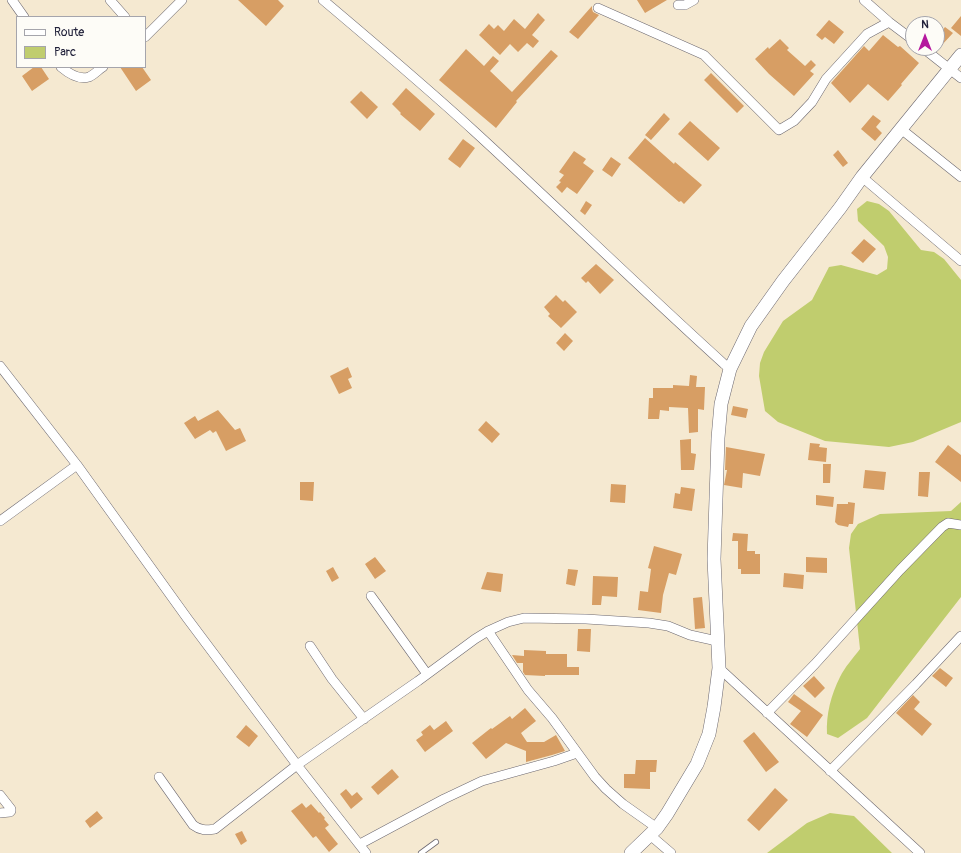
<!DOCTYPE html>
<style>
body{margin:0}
#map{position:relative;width:961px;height:853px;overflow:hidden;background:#f5e9d1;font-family:Pangolin,sans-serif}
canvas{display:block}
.legend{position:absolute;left:16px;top:16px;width:130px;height:52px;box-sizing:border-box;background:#fdfcf7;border:1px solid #a5a5ac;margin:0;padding:5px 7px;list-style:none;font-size:12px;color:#22223b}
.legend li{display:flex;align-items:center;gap:8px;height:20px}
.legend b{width:20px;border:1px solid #a5a5ac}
.north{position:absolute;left:905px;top:16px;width:40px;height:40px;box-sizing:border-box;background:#fdfcf7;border:1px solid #a5a5ac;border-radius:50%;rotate:0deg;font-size:11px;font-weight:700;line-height:16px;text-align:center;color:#22223b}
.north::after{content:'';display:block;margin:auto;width:14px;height:18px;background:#b5179e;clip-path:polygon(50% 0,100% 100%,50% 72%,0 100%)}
</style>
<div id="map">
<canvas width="961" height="853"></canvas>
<ul class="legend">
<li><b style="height:5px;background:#fff"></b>Route</li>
<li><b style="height:11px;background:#c0cd6e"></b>Parc</li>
</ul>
<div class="north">N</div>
</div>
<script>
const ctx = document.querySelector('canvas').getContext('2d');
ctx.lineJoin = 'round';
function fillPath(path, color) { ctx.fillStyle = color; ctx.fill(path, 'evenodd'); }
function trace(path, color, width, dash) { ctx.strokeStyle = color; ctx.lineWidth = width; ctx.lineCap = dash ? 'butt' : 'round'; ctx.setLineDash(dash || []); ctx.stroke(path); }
const green = new Path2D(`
 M 867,201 L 879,204 L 889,211 L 921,250 L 934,252 L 944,259 L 961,280 L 961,422 L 913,442 L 889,447 L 825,441 L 778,422 L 765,411 L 759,376 L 760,363 L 764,352 L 783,321 L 812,300 L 829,267 L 841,265 L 877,275 L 887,269 L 888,257 L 884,246 L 858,221 L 857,209 Z
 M 961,502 L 961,597 L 867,718 L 838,738 L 827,734 C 826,714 831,695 840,677 C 845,667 853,658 860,649 L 849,548 L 851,534 L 858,524 L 880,514 L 951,511 Z
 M 830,813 L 854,816 L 892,853 L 767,853 L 807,823 Z`);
const building = new Path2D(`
 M 238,0 L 278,0 L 284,6 L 266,26 Z
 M 637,0 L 667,0 L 645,13 Z
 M 592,6 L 592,9 L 593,12 L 599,15 L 578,39 L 569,32 Z
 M 538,13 L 545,20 L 532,35 L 539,41 L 533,48 L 527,43 L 518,52 L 510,44 L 500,55 L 479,35 L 489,24 L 494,29 L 498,25 L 504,31 L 514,19 L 525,29 Z
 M 961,16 L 961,36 L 951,28 Z
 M 829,20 L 844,32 L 834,44 L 825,37 L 822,40 L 816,35 Z
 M 945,27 L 953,33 L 941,46 L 937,42 L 937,37 Z
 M 883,35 L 898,47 L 900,46 L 919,63 L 901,84 L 902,85 L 888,101 L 868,84 L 850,103 L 831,83 L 864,46 L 869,51 Z
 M 780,39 L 789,48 L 787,50 L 805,66 L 811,60 L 816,65 L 810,71 L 814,74 L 794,96 L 769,74 L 755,59 L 768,47 L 769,49 Z
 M 466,49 L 484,66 L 493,56 L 499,61 L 490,71 L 512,92 L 551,50 L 558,56 L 516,101 L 517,102 L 496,128 L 439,80 Z
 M 34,67 L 41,67 L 49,79 L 32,91 L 22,76 Z
 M 120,67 L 142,67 L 151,80 L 136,91 Z
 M 711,73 L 744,106 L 737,113 L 704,80 Z
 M 406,88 L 435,114 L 420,131 L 400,114 L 401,113 L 392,104 Z
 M 361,91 L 378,107 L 367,119 L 350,102 Z
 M 664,113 L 670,119 L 651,140 L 645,135 Z
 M 873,115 L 881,121 L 876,127 L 882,133 L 875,141 L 861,129 Z
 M 690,121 L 720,148 L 708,161 L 678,134 Z
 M 645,138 L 674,164 L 675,162 L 702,185 L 684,204 L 681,201 L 679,202 L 628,158 Z
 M 463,139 L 475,148 L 460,168 L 448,159 Z
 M 838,150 L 848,163 L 843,167 L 833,155 Z
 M 574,151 L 586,159 L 583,163 L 594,171 L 577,194 L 567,187 L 562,193 L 556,187 L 561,182 L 559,181 L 564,175 L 559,172 Z
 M 611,157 L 621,164 L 612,177 L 602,170 Z
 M 586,201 L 592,205 L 585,215 L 580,211 Z
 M 864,239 L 876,249 L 863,263 L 851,253 Z
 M 596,264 L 614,280 L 600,294 L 588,281 L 586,283 L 581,278 Z
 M 556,295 L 563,302 L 565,300 L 577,312 L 561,328 L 548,316 L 550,314 L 544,307 Z
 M 565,333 L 573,341 L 564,351 L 556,343 Z
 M 348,367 L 352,377 L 348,379 L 352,388 L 339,394 L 330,376 Z
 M 690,375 L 697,376 L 696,387 L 705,387 L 704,410 L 698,409 L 698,432 L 689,433 L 688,408 L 669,407 L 669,411 L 660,410 L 659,419 L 648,419 L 649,398 L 653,398 L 653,388 L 673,388 L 673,385 L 689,386 Z
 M 733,406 L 748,409 L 746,418 L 731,415 Z
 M 218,410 L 235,430 L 240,428 L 246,441 L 226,451 L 216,431 L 213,433 L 210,430 L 195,439 L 184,423 L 195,416 L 198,421 Z
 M 486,421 L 500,434 L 492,443 L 478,430 Z
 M 691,439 L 691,453 L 696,454 L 694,470 L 681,470 L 680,440 Z
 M 810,443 L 820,444 L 819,447 L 827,448 L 826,462 L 808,460 Z
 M 948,445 L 961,455 L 961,482 L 935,462 Z
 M 726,447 L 765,454 L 760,476 L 743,473 L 742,488 L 724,485 L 727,470 L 725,470 Z
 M 823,464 L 831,464 L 830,483 L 823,483 Z
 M 865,470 L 886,472 L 884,490 L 863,488 Z
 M 919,472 L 930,472 L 928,497 L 918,496 Z
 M 300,482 L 314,482 L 313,501 L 300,500 Z
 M 611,484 L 626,485 L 625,503 L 610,502 Z
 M 681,487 L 695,489 L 692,511 L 673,508 L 675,493 L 680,494 Z
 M 816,495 L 834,497 L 833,507 L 816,505 Z
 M 848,502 L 855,503 L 853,524 L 849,524 L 848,527 L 838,525 L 835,522 L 837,504 L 848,504 Z
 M 733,533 L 748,534 L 747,551 L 755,551 L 755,554 L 760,554 L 760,574 L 741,574 L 741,569 L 738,569 L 738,541 L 732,541 Z
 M 654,546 L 682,554 L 676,575 L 669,573 L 663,595 L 661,613 L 638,610 L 640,591 L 648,592 L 651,569 L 648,568 Z
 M 375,557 L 386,571 L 375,579 L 365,564 Z
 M 806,557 L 827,558 L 827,573 L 806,572 Z
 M 333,567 L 339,578 L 332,582 L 326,571 Z
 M 568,569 L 578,570 L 575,586 L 566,584 Z
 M 487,572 L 503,574 L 501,592 L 481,589 Z
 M 784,573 L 804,575 L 803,589 L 783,587 Z
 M 593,576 L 618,577 L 617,597 L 602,596 L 601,605 L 592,605 Z
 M 702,597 L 705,628 L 695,629 L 693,598 Z
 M 578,629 L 591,629 L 590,652 L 577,651 Z
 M 524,650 L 546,651 L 546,654 L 567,654 L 567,667 L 579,667 L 579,675 L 545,675 L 545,676 L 525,675 L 523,672 L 523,663 L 517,663 L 512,655 L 524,656 Z
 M 940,668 L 953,678 L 946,687 L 932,676 Z
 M 814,676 L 825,688 L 815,698 L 803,686 Z
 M 794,694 L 823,715 L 807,737 L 790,724 L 801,711 L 788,702 Z
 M 913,695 L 920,702 L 914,709 L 932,724 L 922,736 L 896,713 Z
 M 525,708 L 536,721 L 521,733 L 527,742 L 544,742 L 556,735 L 565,751 L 552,755 L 526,762 L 526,751 L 506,743 L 486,759 L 472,743 L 491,728 L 492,729 L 510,716 L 512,719 Z
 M 446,721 L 453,731 L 425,752 L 416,740 L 423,735 L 421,732 L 430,725 L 434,730 Z
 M 246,725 L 258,736 L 249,747 L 236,737 Z
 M 754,732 L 779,762 L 766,772 L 743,741 Z
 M 636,760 L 657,760 L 656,772 L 650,772 L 650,789 L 624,788 L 624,774 L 635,774 Z
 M 392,769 L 399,777 L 378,795 L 371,787 Z
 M 775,788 L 788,800 L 759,831 L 747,820 Z
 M 346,789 L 352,796 L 357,792 L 363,799 L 351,809 L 340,794 Z
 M 302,803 L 306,808 L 311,804 L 319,813 L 320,812 L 325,818 L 324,819 L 329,825 L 325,828 L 338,844 L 329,852 L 316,836 L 313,838 L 291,811 Z
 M 97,811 L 103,818 L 90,828 L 85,821 Z
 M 242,831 L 247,841 L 241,845 L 235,834 Z`);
const lane = new Path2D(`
 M 421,853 L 436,842`);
const street = new Path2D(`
 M 12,0 L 24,17
 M 110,0 L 125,17
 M 323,0 C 374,43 425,86 474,131 C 558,208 639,287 724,364 L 730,369
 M 864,0 L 889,22 L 913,40
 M 678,5 L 685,5 L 694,0
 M 598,8 L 704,55 L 779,130 L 794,121 L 812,102 L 826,79 L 867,34 L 889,22
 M 145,37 L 182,0
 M 923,48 L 961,78
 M 61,67 C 68,73 79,80 89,77 C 94,75 98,70 103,67
 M 901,129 L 961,177
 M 862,177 L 961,261
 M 0,366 L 77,465 L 0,521
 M 77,465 L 187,618 L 297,765 L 366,853
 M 371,596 L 427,674
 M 488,631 L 528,690 L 552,718 L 595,777 L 606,789 L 623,804 L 657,828
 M 310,646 L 332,679 L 364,719
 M 719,668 L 920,853
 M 767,713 L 815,664 L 900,570 L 942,527 L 948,523 L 961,525
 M 830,771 L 916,684 L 961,636
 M 159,777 L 193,825 C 201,831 206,830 215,829 L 297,765 L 418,681 L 475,639 L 488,631 L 508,622 L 524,618 L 586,619 L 649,623 L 668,626 L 690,635 L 717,641
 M 0,795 L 11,809 L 11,811 L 10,812 L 0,813
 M 650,835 L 671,853
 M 360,844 L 444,799 L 482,781 L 554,761 L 577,753`);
const secondary = new Path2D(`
 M 631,853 L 657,828 L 667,814 L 697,764 L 709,734 L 714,707 L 719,668 L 714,559 L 718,438 L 721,404 L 730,369 L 751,326 L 783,281 L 840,208 L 862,177 L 961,55`);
fillPath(green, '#c0cd6e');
fillPath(building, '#d79e64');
trace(lane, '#6c6870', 6);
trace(street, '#6c6870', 10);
trace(secondary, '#6c6870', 14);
trace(lane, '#fff', 4.5);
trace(street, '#fff', 9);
trace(secondary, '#fff', 13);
</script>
